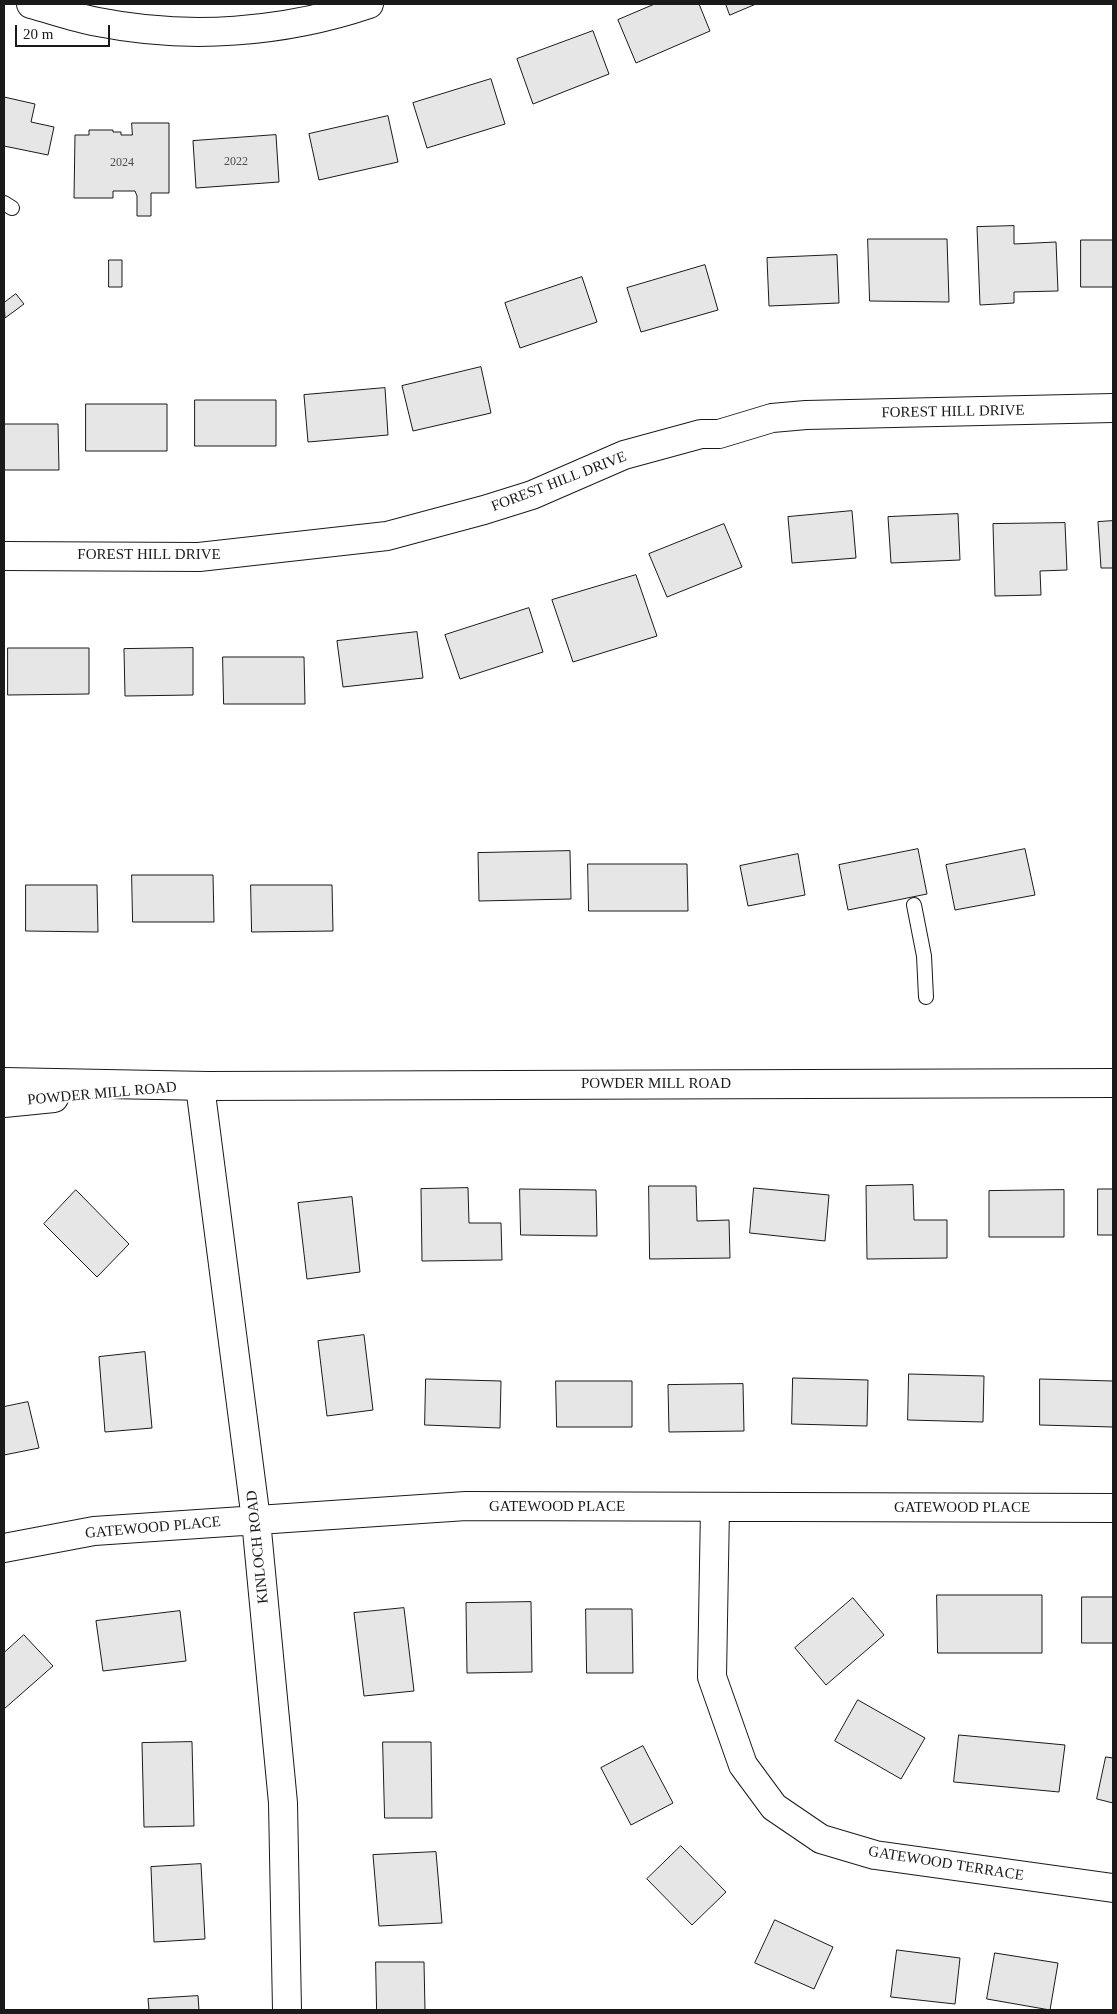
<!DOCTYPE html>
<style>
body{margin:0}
#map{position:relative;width:1117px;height:2014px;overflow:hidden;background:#fff;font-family:"Times New Roman",serif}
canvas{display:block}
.frame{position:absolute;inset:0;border:5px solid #1a1a1a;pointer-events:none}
.scale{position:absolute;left:15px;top:25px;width:95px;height:22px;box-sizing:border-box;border:2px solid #1a1a1a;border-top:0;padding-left:6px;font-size:15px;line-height:18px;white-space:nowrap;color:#1a1a1a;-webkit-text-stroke:4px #fff;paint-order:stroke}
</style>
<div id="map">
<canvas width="1117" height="2014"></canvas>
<div class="frame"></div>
<div class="scale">20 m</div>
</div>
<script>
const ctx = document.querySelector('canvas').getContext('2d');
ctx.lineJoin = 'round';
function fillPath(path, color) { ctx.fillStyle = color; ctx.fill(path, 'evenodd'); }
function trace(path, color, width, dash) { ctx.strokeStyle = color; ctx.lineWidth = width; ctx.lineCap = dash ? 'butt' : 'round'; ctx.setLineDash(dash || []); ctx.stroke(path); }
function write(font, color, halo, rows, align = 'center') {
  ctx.font = font + ' "Times New Roman",serif'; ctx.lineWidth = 4; ctx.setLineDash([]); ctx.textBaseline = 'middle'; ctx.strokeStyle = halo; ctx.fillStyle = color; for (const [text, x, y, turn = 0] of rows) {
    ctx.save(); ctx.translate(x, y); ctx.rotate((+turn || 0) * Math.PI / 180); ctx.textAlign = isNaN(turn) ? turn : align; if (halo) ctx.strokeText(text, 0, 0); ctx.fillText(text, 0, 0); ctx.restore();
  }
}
const building = new Path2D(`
 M 655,4 L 699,4 L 710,31 L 636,63 L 618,20 Z
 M 726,4 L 756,4 L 730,15 Z
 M 593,31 L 609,74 L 533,104 L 517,59 Z
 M 491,79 L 505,124 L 427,148 L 413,103 Z
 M 4,97 L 35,104 L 31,122 L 54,127 L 48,155 L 4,146 Z
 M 388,116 L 398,162 L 319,180 L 309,134 Z
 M 132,123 L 169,123 L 169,193 L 151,193 L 151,216 L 137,216 L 137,196 L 135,191 L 113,191 L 113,198 L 74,198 L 75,135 L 89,135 L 89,130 L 113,130 L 113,132 L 121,132 L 121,135 L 132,135 Z
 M 276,135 L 279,182 L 196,188 L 193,141 Z
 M 1014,226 L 1014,244 L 1056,242 L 1058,291 L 1014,292 L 1014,303 L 980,305 L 977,227 Z
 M 868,239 L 947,239 L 949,302 L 870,301 Z
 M 1081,240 L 1113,240 L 1113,287 L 1081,287 Z
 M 837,255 L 839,303 L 769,306 L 767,258 Z
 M 109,260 L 122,260 L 122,287 L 109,287 Z
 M 705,265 L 718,310 L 641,332 L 627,288 Z
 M 582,277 L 597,322 L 520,348 L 505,303 Z
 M 16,294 L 24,304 L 5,318 L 4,303 Z
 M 481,367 L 491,413 L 413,431 L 402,386 Z
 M 385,388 L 388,435 L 308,442 L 304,395 Z
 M 195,400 L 276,400 L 276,446 L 195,446 Z
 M 86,404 L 167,404 L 167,451 L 86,451 Z
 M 4,424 L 58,424 L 59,470 L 4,470 Z
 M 852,511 L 856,558 L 792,563 L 788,517 Z
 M 958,514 L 960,560 L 891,563 L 888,517 Z
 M 1113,521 L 1113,568 L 1101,568 L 1098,522 Z
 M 1065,523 L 1067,570 L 1040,571 L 1041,595 L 995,596 L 993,524 Z
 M 724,524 L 742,567 L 667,597 L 649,554 Z
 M 636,575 L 657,636 L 573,662 L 552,600 Z
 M 529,608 L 543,652 L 460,679 L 445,635 Z
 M 417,632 L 423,678 L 343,687 L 337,641 Z
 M 8,648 L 89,648 L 89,694 L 8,695 Z
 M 193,648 L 193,695 L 125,696 L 124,649 Z
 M 223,657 L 304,657 L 305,704 L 224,704 Z
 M 918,849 L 927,894 L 848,910 L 839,865 Z
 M 1025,849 L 1035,895 L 955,910 L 946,865 Z
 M 570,851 L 571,899 L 479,901 L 478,853 Z
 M 798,854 L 805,895 L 748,906 L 740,866 Z
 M 588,864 L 687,864 L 688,911 L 589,911 Z
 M 132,875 L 213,875 L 214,922 L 133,922 Z
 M 26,885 L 97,885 L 98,932 L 26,931 Z
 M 251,885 L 332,885 L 333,931 L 252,932 Z
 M 913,1185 L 914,1220 L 947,1220 L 947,1258 L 867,1259 L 866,1186 Z
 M 649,1186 L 696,1186 L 697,1221 L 729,1220 L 730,1258 L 650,1259 Z
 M 468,1188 L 469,1223 L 501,1223 L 502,1260 L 422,1261 L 421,1189 Z
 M 754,1188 L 829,1195 L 825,1241 L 750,1233 Z
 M 520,1189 L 596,1190 L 597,1236 L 521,1235 Z
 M 1098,1189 L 1113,1189 L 1113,1235 L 1098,1235 Z
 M 76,1190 L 129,1244 L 97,1277 L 44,1224 Z
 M 1064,1190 L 1064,1237 L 989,1237 L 989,1191 Z
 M 352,1197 L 360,1272 L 307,1279 L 298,1203 Z
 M 364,1335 L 373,1410 L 327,1416 L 318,1341 Z
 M 145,1352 L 152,1428 L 105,1432 L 99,1357 Z
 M 909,1374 L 984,1376 L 983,1422 L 908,1420 Z
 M 793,1378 L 868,1380 L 867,1426 L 792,1424 Z
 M 426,1379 L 501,1381 L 500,1428 L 425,1425 Z
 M 1040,1379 L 1113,1381 L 1113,1427 L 1040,1425 Z
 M 556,1381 L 632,1381 L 632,1427 L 557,1427 Z
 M 743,1384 L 744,1431 L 669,1432 L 668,1385 Z
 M 28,1402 L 39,1448 L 4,1455 L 4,1407 Z
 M 937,1595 L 1042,1595 L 1042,1653 L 938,1653 Z
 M 1082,1597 L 1113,1597 L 1113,1643 L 1082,1643 Z
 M 853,1598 L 884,1635 L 826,1685 L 795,1648 Z
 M 531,1602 L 532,1672 L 467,1673 L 466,1603 Z
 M 404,1608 L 414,1691 L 364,1696 L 354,1613 Z
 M 586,1609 L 632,1609 L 633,1673 L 587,1673 Z
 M 180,1611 L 186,1661 L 103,1671 L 96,1621 Z
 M 24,1635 L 53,1666 L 4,1709 L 4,1653 Z
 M 858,1700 L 925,1738 L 901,1779 L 835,1741 Z
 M 959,1735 L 1065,1745 L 1059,1792 L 954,1782 Z
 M 192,1742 L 194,1826 L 144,1827 L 142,1743 Z
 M 383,1742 L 431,1742 L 432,1818 L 385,1818 Z
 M 643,1746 L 673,1803 L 631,1825 L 601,1768 Z
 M 1106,1757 L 1113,1758 L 1113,1803 L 1097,1799 Z
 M 681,1846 L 726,1892 L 692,1925 L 647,1879 Z
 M 436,1852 L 442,1923 L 379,1926 L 373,1855 Z
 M 201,1864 L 205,1939 L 154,1942 L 151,1867 Z
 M 775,1920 L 833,1947 L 814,1989 L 755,1963 Z
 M 897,1950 L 960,1958 L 955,2004 L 891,1997 Z
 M 995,1953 L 1058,1963 L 1050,2010 L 987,1999 Z
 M 376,1962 L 424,1962 L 425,2010 L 377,2010 Z
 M 198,1996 L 199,2010 L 149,2010 L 148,1999 Z`);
const lane = new Path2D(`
 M 4,203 L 12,208
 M 914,905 L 924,956 L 926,997`);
const street = new Path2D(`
 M 31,4 C 53,10 76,18 98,22 C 188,40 283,33 369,4
 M 4,556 L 199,557 L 387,536 L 484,510 L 532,495 L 624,455 L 701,434 L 719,434 L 772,418 L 806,415 L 1113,408
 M 200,1086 L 256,1520 L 283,1803 L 287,2010
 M 715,1508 L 712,1677 L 743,1765 L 774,1807 L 821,1839 L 875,1855 L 1113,1888
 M 4,1548 L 94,1531 L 466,1506 L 1113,1508`);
const secondary = new Path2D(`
 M 4,1082 L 208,1086 L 1113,1083
 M 4,1103 L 54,1098`);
const numberNames = [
 ["2022",236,162],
 ["2024",122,163]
];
const streetNames = [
 ["FOREST HILL DRIVE",953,412,-1],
 ["FOREST HILL DRIVE",559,482,-21],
 ["FOREST HILL DRIVE",149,555],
 ["POWDER MILL ROAD",656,1084],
 ["POWDER MILL ROAD",102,1094,-5],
 ["GATEWOOD PLACE",557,1507],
 ["GATEWOOD PLACE",962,1508],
 ["GATEWOOD PLACE",153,1528,-5],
 ["KINLOCH ROAD",258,1547,-96],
 ["GATEWOOD TERRACE",946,1864,9]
];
fillPath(building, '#e6e6e6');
trace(building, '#1a1a1a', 1);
trace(lane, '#1a1a1a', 16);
trace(street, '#1a1a1a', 30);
trace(secondary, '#1a1a1a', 30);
trace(lane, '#fff', 14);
trace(street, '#fff', 28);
trace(secondary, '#fff', 28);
write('12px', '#4d4d4d', null, numberNames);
write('15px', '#1a1a1a', '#fff', streetNames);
</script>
